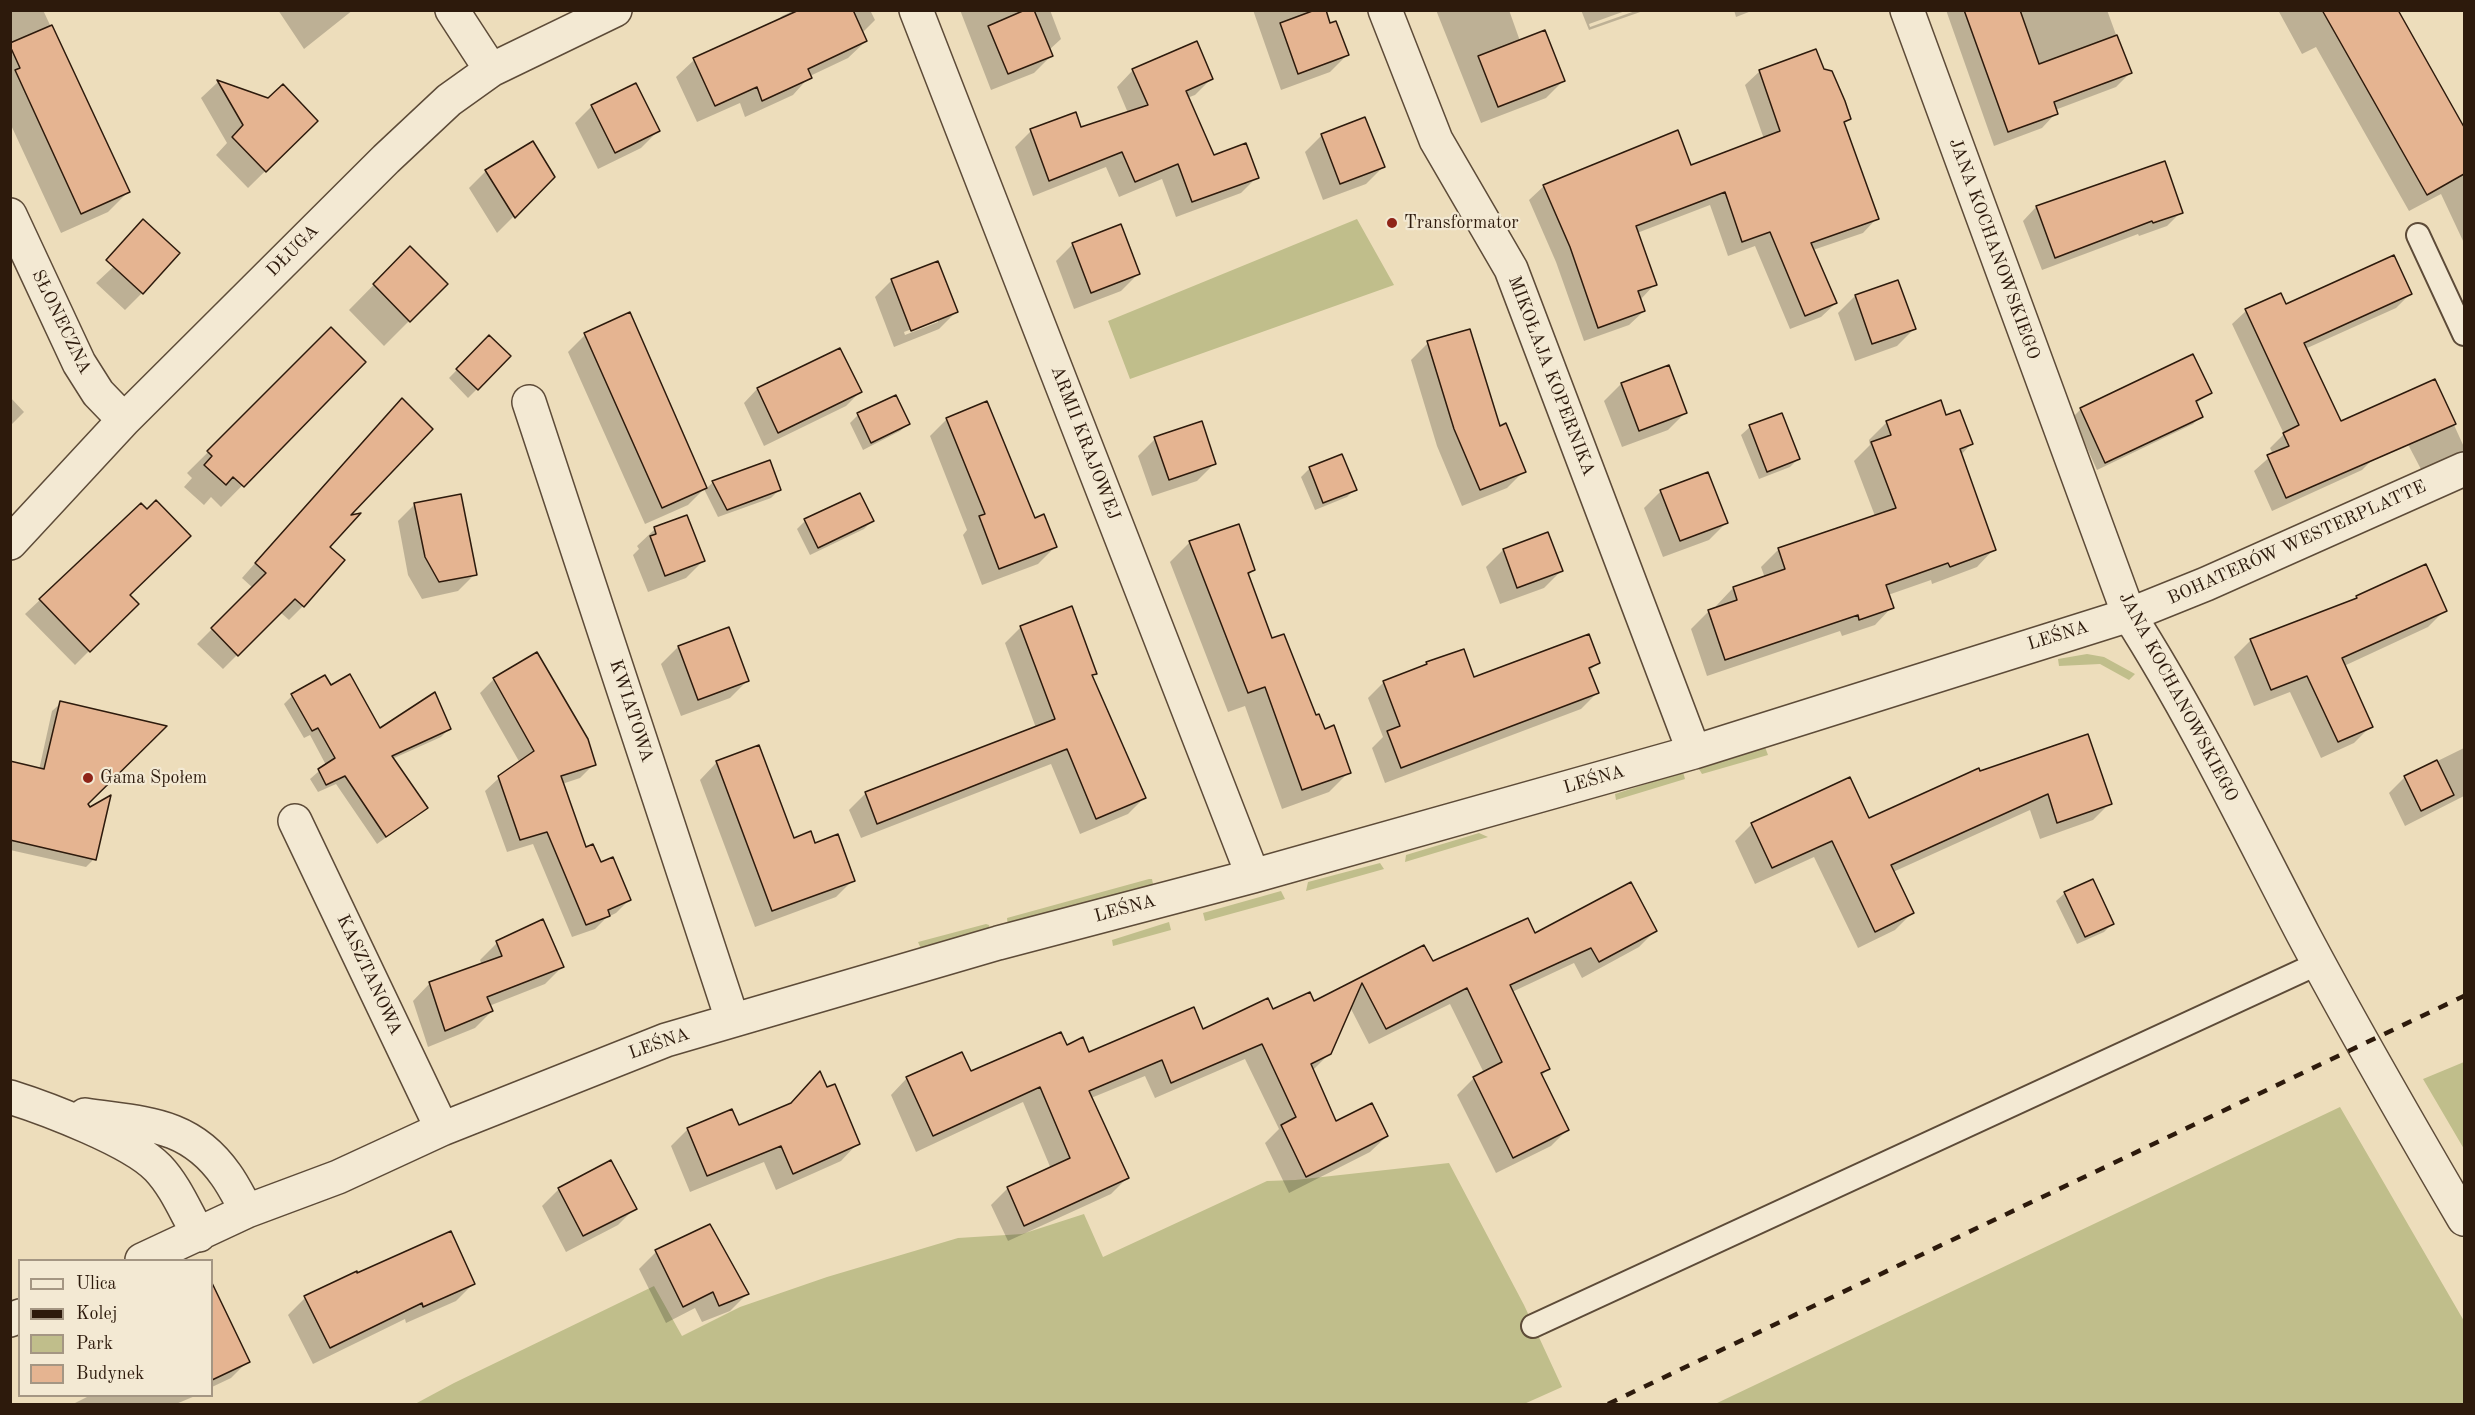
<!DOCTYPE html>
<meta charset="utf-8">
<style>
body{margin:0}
#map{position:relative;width:2475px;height:1415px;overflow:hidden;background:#edddbb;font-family:"Old Standard TT",serif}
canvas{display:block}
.frame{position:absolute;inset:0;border:12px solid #2d1a0c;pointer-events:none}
.legend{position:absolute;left:18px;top:1259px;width:195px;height:138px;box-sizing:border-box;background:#f3e9d3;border:2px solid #a49683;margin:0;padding:8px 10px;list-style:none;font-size:18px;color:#2d1a0c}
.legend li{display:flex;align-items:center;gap:12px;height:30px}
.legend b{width:30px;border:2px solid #a49683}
</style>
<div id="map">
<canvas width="2475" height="1415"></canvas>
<div class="frame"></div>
<ul class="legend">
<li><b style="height:8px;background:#f3e9d3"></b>Ulica</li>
<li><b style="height:8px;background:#2d1a0c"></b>Kolej</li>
<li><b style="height:16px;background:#c0be8b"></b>Park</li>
<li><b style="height:16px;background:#e5b491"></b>Budynek</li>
</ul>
</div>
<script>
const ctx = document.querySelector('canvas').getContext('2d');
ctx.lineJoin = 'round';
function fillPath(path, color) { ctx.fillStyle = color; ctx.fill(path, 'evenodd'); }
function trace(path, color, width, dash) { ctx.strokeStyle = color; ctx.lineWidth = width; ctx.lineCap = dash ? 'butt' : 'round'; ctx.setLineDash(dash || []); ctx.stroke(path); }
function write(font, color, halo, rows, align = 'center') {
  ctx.font = font + ' "Old Standard TT",serif'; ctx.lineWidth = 4.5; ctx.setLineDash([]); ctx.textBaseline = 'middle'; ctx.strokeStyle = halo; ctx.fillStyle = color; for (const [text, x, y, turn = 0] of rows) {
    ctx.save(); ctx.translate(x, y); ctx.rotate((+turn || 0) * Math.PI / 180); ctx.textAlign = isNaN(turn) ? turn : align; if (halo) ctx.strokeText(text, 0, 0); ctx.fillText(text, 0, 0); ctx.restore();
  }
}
const green = new Path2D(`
 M 1357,219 L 1394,285 L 1130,379 L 1108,321 Z
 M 2087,654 L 2104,657 L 2135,674 L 2129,680 L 2100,664 L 2059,666 L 2058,659 Z
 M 1765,747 L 1768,755 L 1702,774 L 1699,769 Z
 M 1683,772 L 1685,779 L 1616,800 L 1615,794 Z
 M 1479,833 L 1488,837 L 1405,862 L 1406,855 Z
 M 1380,863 L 1384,869 L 1306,891 L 1308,882 Z
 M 1149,879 L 1152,879 L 1154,889 L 1008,928 L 1007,918 Z
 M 1281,891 L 1285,899 L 1205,921 L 1203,913 Z
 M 1169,922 L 1171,930 L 1113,946 L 1112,940 Z
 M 986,924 L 989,925 L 990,931 L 922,951 L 918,942 Z
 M 2464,1062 L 2464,1149 L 2423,1079 Z
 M 2340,1107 L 2464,1321 L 2464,1404 L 1715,1404 Z
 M 1449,1163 L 1524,1305 L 1562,1387 L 1524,1404 L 415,1404 L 454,1383 L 654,1286 L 682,1336 L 740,1307 L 827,1277 L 958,1238 L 1022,1234 L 1084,1214 L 1103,1257 L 1267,1181 L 1295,1180 Z`);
const shadow = new Path2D(`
 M 10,10 L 43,10 L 128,192 L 108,212 L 61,233 L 10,123 Z
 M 278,10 L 353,10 L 304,49 Z
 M 795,10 L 870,10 L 875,20 L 862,33 L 866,41 L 848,58 L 810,76 L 793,95 L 745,117 L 740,103 L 697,122 L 676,77 L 694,60 L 776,22 L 782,16 Z
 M 960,10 L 1050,10 L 1061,39 L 1049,50 L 1051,56 L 1034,73 L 991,90 Z
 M 1253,10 L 1324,10 L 1329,25 L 1347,55 L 1330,72 L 1281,90 Z
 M 1436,10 L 1509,10 L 1520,41 L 1563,81 L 1546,98 L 1481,123 Z
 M 1581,10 L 1628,10 L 1589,24 L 1590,27 L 1638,10 L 1646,10 L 1589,30 Z
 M 1734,10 L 1754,10 L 1736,17 Z
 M 1946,10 L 2107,10 L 2130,73 L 2116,87 L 2055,110 L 2056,113 L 2042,128 L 1994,146 Z
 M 2278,10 L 2397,10 L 2464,130 L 2464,243 L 2441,194 L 2409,211 L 2316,47 L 2302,54 Z
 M 1133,70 L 1211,79 L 1195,95 L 1187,98 L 1213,157 L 1257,177 L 1241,193 L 1176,217 L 1162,179 L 1119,197 L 1106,167 L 1033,196 L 1015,147 L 1031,131 L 1080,129 L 1128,113 L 1117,87 Z
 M 1823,70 L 1849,119 L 1843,124 L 1877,218 L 1863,233 L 1813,250 L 1836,303 L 1821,317 L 1790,329 L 1755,246 L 1728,256 L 1710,205 L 1637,233 L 1655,284 L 1641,299 L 1644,311 L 1629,325 L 1584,341 L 1556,262 L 1529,200 L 1544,186 L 1690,167 L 1764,139 L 1745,85 L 1760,71 Z
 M 218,82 L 268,100 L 316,121 L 248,188 L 216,155 L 227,143 L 201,98 Z
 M 592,106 L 658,131 L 641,148 L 598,169 L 575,123 Z
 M 1322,135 L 1383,167 L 1366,184 L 1323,200 L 1305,152 Z
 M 486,171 L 553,177 L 497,233 L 469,188 Z
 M 2036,207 L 2181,212 L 2167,226 L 2139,236 L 2138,234 L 2042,270 L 2023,221 Z
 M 153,230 L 142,293 L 125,310 L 96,283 Z
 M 1073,244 L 1138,274 L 1121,291 L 1074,309 L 1056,261 Z
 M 410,248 L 446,284 L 384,346 L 349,310 Z
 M 892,280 L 956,312 L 939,329 L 894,347 L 875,297 ZM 938,319 L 938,322 L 905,335 L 904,332 Z
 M 1897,282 L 1914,329 L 1897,346 L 1855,361 L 1838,313 L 1855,296 Z
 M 2410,294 L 2396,308 L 2305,349 L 2340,423 L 2376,456 L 2362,470 L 2272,511 L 2254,471 L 2273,454 L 2270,448 L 2284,434 L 2232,324 L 2246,311 Z
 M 629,314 L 706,489 L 713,482 L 779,490 L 771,498 L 718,517 L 704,489 L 688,505 L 645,524 L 568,352 L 585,335 Z
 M 331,330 L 364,362 L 221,507 L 211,497 L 204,505 L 184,487 L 192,478 L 187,473 Z
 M 489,337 L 509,357 L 468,398 L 449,378 Z
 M 1428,343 L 1499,428 L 1524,471 L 1507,488 L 1462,506 L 1437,446 L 1411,360 Z
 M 840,350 L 860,392 L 846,406 L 764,446 L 744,403 L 757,389 Z
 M 2434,381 L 2464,447 L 2464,452 L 2449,467 L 2424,475 L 2390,410 Z
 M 1621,384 L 1685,413 L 1668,430 L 1622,447 L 1604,401 Z
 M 2210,393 L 2195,404 L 2201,416 L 2193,424 L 2097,470 L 2073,417 L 2081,409 Z
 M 10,397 L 24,412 L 10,426 Z
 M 387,414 L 347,517 L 328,547 L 303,606 L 289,620 L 280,612 L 223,669 L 197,644 L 253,588 L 242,578 Z
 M 858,415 L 909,423 L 900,431 L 863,450 L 850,423 Z
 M 1946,417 L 1971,444 L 1961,455 L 1994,549 L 1977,567 L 1932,584 L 1931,580 L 1888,595 L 1892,607 L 1875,625 L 1842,636 L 1840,631 L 1707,676 L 1691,629 L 1709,611 L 1716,608 L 1716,606 L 1733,588 L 1765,578 L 1761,567 L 1779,549 L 1875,516 L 1854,461 L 1870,445 L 1869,440 L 1887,422 Z
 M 947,419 L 1055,547 L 1038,564 L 982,585 L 963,535 L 967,530 L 930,436 Z
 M 1750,427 L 1798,459 L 1790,467 L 1759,479 L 1741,435 Z
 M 1155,439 L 1214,464 L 1197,481 L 1152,496 L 1138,456 Z
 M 1310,468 L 1355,489 L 1347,497 L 1315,510 L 1301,477 Z
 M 1661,491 L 1726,523 L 1709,540 L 1663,557 L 1644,508 Z
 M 415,504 L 475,574 L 458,591 L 422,599 L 408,575 L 398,521 Z
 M 141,505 L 128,595 L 136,604 L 75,665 L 25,614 Z
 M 805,521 L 872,521 L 864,529 L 810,555 L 797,529 Z
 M 655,529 L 703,561 L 686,578 L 648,592 L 633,555 L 639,549 L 637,546 Z
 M 1547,534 L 1561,571 L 1544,588 L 1500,604 L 1486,567 L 1503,550 Z
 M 1190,542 L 1253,570 L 1248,576 L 1271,640 L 1349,772 L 1329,792 L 1282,809 L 1245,706 L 1228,712 L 1170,562 Z
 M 2357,597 L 2445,610 L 2428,627 L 2344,666 L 2371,726 L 2354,743 L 2321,758 L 2290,692 L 2254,706 L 2234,657 L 2251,640 L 2352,601 Z
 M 1021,627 L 1095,673 L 1091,677 L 1144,798 L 1128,814 L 1080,834 L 1051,764 L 861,838 L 849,810 L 865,794 L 1036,728 L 1005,643 Z
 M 728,629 L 747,681 L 730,698 L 681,716 L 661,664 L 678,647 Z
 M 537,654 L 594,764 L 580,778 L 562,784 L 585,849 L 601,864 L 629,900 L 616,913 L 606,918 L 595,929 L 572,937 L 533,844 L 507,852 L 485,791 L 499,778 L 520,763 L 480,693 L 494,679 Z
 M 1598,662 L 1589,672 L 1597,693 L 1581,709 L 1385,783 L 1372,748 L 1383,737 L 1368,698 L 1384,682 L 1422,668 L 1427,663 L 1473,679 Z
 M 324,677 L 330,687 L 380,730 L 449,729 L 441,737 L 392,759 L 426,808 L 377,844 L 336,784 L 318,792 L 310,779 L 326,765 L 310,735 L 304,738 L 284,704 L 292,696 Z
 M 61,703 L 87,804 L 94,859 L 86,867 L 10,850 L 10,763 L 39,770 L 52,711 Z
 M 2464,748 L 2464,796 L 2405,826 L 2389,793 L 2405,777 Z
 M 717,762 L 794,840 L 814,845 L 853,880 L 836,897 L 755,927 L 700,780 Z
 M 1979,772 L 2110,803 L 2093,820 L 2040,839 L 2030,810 L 1893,872 L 1912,913 L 1895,930 L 1858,948 L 1814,857 L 1755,884 L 1735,841 L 1752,824 L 1868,820 Z
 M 2065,893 L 2112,924 L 2104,932 L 2077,944 L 2056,901 Z
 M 1655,931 L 1639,947 L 1582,978 L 1574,963 L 1512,992 L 1548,1069 L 1541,1076 L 1567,1130 L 1551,1146 L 1496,1173 L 1457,1095 L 1474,1078 L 1484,1073 L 1450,1004 L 1369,1044 L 1350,1007 L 1330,1053 L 1312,1071 L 1336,1123 L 1387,1136 L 1370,1152 L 1289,1193 L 1265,1143 L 1279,1129 L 1245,1059 L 1155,1098 L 1145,1076 L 1091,1098 L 1127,1178 L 1111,1194 L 1008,1241 L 991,1205 L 1008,1188 L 1051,1169 L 1023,1102 L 916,1152 L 891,1095 L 907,1078 L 970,1073 L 1066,1047 L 1088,1054 L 1203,1032 L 1273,1011 L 1313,1003 L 1424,947 L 1432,963 L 1534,935 Z
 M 497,943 L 562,967 L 545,984 L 489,1006 L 492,1011 L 475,1028 L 428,1047 L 413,1001 L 430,983 L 482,965 L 480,960 Z
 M 819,1073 L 858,1143 L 841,1161 L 776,1190 L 764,1162 L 690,1192 L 671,1146 L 688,1129 L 738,1127 L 789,1105 Z
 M 559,1189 L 635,1208 L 618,1225 L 566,1252 L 542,1206 Z
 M 656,1252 L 747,1294 L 730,1311 L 702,1322 L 695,1308 L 666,1323 L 639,1269 Z
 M 473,1284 L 456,1301 L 406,1323 L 405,1319 L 313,1364 L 288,1315 L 305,1298 Z
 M 228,1319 L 248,1361 L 231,1378 L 212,1387 L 212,1327 Z
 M 89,1396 L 195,1396 L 176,1404 L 73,1404 Z`);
const building = new Path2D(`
 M 799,10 L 853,10 L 867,41 L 808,69 L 812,78 L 762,101 L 757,87 L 715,106 L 693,58 Z
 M 1025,10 L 1034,10 L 1053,56 L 1008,74 L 988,26 Z
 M 1315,10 L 1326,10 L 1330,23 L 1336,21 L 1349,55 L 1298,74 L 1280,23 Z
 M 1964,10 L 2020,10 L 2039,64 L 2117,35 L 2132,73 L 2054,102 L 2058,114 L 2008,132 Z
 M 2322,10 L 2398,10 L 2464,127 L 2464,174 L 2427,195 Z
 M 52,25 L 130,192 L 81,214 L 15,70 L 20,68 L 10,46 L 10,43 Z
 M 1545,30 L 1565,81 L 1498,107 L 1478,56 Z
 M 1197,41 L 1213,79 L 1186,91 L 1214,155 L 1246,143 L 1259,178 L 1192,202 L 1178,164 L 1135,182 L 1122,152 L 1049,181 L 1030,129 L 1076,112 L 1081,127 L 1148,105 L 1132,69 Z
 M 1816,49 L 1824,69 L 1832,71 L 1845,101 L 1851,119 L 1844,122 L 1879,219 L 1811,243 L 1837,303 L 1805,316 L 1770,232 L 1742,242 L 1725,192 L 1636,226 L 1657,285 L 1638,291 L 1645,311 L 1598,328 L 1570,247 L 1543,185 L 1678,130 L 1691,165 L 1780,131 L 1759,70 Z
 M 217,80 L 268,98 L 283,84 L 318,121 L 266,172 L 232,137 L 243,125 Z
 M 636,83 L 660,131 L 615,153 L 591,105 Z
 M 1365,117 L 1385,167 L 1340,184 L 1321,134 Z
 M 533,141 L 555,177 L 515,218 L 485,170 Z
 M 2165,161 L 2183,213 L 2153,223 L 2152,221 L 2055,258 L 2036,206 Z
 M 143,219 L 180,253 L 143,294 L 106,260 Z
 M 1121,224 L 1140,274 L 1091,293 L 1072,243 Z
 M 410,246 L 448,284 L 410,322 L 373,284 Z
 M 2394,255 L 2412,294 L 2304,343 L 2341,421 L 2435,379 L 2456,424 L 2286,498 L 2267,455 L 2289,446 L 2283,433 L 2299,425 L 2245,309 L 2281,293 L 2286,304 Z
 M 938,261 L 958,312 L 911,331 L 891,279 Z
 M 1898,280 L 1916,329 L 1872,344 L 1855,295 Z
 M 630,312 L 707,488 L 662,508 L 584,333 Z
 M 331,327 L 366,362 L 244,487 L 233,477 L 226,485 L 204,465 L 212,456 L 207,451 Z
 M 1470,329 L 1500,426 L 1506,423 L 1526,472 L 1480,490 L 1454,429 L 1427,341 Z
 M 489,335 L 511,356 L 478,390 L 456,369 Z
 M 840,348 L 862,392 L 778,433 L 757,388 Z
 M 2193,354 L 2212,393 L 2196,401 L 2203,417 L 2105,463 L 2080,408 Z
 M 1669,365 L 1687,413 L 1639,431 L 1621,383 Z
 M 896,395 L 910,424 L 871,443 L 857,413 Z
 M 402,398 L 433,429 L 351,515 L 361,513 L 330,547 L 345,560 L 304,607 L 295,599 L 238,656 L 211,628 L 266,573 L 255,563 Z
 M 1941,400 L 1946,415 L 1960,410 L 1973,444 L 1960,449 L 1996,550 L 1950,567 L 1948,563 L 1886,585 L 1894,608 L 1859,620 L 1858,615 L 1725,660 L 1708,610 L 1737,600 L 1733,587 L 1785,569 L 1778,548 L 1896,508 L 1871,442 L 1891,435 L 1886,421 Z
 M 987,401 L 1035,518 L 1044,514 L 1057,547 L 999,569 L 979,516 L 985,514 L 946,418 Z
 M 1782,413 L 1800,459 L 1767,472 L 1749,425 Z
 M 1202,421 L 1216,464 L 1169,480 L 1154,437 Z
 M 1342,454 L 1357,490 L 1323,503 L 1309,467 Z
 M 770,460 L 781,490 L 727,510 L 712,481 Z
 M 1708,472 L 1728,523 L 1680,541 L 1660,490 Z
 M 860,493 L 874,521 L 818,548 L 804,519 Z
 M 461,494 L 477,575 L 439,582 L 425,557 L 414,503 Z
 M 156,500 L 191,536 L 130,595 L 139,604 L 90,652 L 39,599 L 141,503 L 147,509 Z
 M 687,515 L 705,561 L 665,576 L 650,536 L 656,534 L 654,527 Z
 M 1239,524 L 1255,570 L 1248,573 L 1272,638 L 1284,634 L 1316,715 L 1319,714 L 1325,729 L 1334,725 L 1351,773 L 1302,790 L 1265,687 L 1248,693 L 1189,541 Z
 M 1548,532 L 1563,571 L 1517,588 L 1503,549 Z
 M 2426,564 L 2447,611 L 2342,658 L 2373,727 L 2338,742 L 2307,676 L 2271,690 L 2250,639 L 2357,598 L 2356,596 Z
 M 1072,606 L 1097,674 L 1092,675 L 1146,798 L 1096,819 L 1067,749 L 877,824 L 865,792 L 1055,719 L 1020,626 Z
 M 729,627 L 749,681 L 698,700 L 678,646 Z
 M 1589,634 L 1600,663 L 1589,668 L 1599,693 L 1401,768 L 1387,731 L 1400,726 L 1383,681 L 1427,664 L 1426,662 L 1464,649 L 1474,677 Z
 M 537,652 L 588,739 L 596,765 L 561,776 L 586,847 L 593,844 L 601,862 L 613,857 L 631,900 L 608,910 L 610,916 L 586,925 L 547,832 L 520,840 L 498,776 L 534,751 L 493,678 Z
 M 350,674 L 380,728 L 435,692 L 451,729 L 392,756 L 428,808 L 386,837 L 345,776 L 326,785 L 318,769 L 335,758 L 318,728 L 312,731 L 291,694 L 325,675 L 331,685 Z
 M 60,701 L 167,726 L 88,804 L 90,807 L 111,795 L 96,860 L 10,840 L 10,761 L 44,769 Z
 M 2088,734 L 2112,804 L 2057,823 L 2048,794 L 1891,865 L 1914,913 L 1875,932 L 1832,841 L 1772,868 L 1751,823 L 1850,777 L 1869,818 L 1979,768 L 1980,771 Z
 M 759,745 L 794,838 L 811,831 L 815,843 L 838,834 L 855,881 L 772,911 L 716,761 Z
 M 2437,760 L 2454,795 L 2421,811 L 2404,776 Z
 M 2093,879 L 2114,924 L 2085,937 L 2064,892 Z
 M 1631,882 L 1657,931 L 1599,962 L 1591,948 L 1510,985 L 1550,1069 L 1541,1073 L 1569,1130 L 1513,1158 L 1473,1077 L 1502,1062 L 1467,988 L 1386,1029 L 1362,983 L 1331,1054 L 1311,1064 L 1336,1121 L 1372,1103 L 1388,1136 L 1306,1177 L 1281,1125 L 1296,1117 L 1262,1044 L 1171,1083 L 1162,1060 L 1089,1091 L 1129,1178 L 1024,1226 L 1007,1187 L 1070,1158 L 1040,1087 L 933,1136 L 906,1077 L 962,1052 L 971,1071 L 1061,1032 L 1067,1045 L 1083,1037 L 1089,1052 L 1194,1007 L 1203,1029 L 1268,998 L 1273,1009 L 1310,992 L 1314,1001 L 1424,945 L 1433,961 L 1528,918 L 1535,933 Z
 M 543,919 L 564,967 L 487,997 L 493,1011 L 445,1031 L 429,982 L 502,956 L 496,941 Z
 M 820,1071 L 827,1087 L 835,1084 L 860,1144 L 793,1174 L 781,1146 L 707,1176 L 687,1128 L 732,1109 L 739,1125 L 791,1103 Z
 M 611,1160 L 637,1209 L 583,1236 L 558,1188 Z
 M 710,1224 L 749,1294 L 719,1306 L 713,1292 L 683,1307 L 655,1250 Z
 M 451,1231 L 475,1284 L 423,1307 L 422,1303 L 330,1348 L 304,1296 L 357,1271 L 357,1273 Z
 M 212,1283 L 250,1362 L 212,1380 Z`);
const lane = new Path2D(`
 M 2418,235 L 2464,334
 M 1533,1326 L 2319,963`);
const street = new Path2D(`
 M 452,10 L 491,70
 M 916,10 L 1253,876
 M 1385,10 L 1436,140 L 1511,269 L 1694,752
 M 1907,10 L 2129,615 C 2194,717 2247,827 2303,934 C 2354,1030 2409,1125 2464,1219
 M 10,215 L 79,363 L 98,393 L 124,420
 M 529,402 L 732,1019
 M 10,543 L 124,420 L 386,159 L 449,100 L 491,70 L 615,10
 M 295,821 L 442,1129
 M 10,1097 C 48,1109 132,1141 158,1168 C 176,1187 186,1213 199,1235
 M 85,1115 C 143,1124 189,1122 226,1175 C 234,1186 240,1199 247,1211
 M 142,1260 L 247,1211 L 338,1177 L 442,1129 L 666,1040 L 998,943 L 1253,876 L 1694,752 L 2129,615 L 2206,584 L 2464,469
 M 10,1320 L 20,1316`);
const rail = new Path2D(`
 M 1608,1404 L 2464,996`);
const markers = [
 [1392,223,6,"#8f2418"],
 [88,778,6,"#8f2418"]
];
const poiNames = [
 ["Transformator",1404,223],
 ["Gama Społem",100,778]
];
const streetNames = [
 ["JANA KOCHANOWSKIEGO",1994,249,70],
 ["DŁUGA",293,251,-45],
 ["SŁONECZNA",61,322,64],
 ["MIKOŁAJA KOPERNIKA",1551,376,69],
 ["ARMII KRAJOWEJ",1085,443,69],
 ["BOHATERÓW WESTERPLATTE",2297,543,-24],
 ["LEŚNA",2058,636,-17],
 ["JANA KOCHANOWSKIEGO",2178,697,62],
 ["KWIATOWA",631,711,72],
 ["LEŚNA",1594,780,-16],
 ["LEŚNA",1125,909,-15],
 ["KASZTANOWA",369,975,65],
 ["LEŚNA",659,1044,-19]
];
fillPath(green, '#c0be8b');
fillPath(shadow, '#0003');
fillPath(building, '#e5b491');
trace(building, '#2d1a0c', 1.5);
trace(lane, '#5d4b38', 26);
trace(street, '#5d4b38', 36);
trace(lane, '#f3e9d3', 22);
trace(street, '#f3e9d3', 33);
trace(rail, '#2d1a0c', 4.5, [10, 10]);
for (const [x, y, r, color] of markers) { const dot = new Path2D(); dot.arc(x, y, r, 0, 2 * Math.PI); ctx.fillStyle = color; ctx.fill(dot); trace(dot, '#f3e9d3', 2); }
write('18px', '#2d1a0c', '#f3e9d3', poiNames, 'left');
write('18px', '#2d1a0c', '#f3e9d3', streetNames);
</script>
